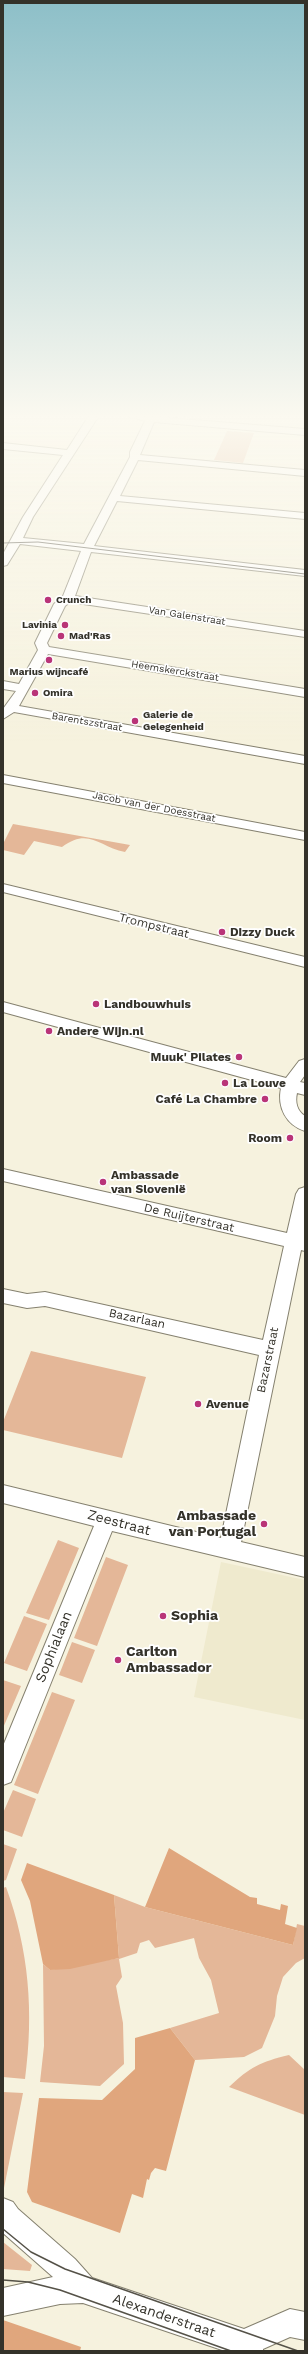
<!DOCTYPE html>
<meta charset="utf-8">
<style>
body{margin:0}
#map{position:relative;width:308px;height:2354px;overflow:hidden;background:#f6f2de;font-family:"Work Sans",sans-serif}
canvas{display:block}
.frame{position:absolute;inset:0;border:4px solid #34322a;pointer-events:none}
</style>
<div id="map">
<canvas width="308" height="2354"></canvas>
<div class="frame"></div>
</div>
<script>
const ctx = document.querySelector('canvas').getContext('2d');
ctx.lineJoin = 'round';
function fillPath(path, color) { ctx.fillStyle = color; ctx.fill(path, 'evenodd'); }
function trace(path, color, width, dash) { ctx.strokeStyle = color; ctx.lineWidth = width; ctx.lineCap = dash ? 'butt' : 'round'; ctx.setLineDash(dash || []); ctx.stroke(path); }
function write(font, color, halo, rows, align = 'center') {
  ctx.font = font + ' "Work Sans",sans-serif'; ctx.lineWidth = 3.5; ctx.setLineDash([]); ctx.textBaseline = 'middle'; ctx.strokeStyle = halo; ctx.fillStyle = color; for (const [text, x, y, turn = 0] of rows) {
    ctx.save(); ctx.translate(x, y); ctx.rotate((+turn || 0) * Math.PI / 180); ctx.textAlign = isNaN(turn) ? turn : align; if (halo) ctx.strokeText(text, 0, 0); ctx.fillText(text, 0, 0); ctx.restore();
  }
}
const built = new Path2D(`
 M 221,1562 L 305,1580 L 305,1720 L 194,1697 Z`);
const green = new Path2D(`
 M 227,431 L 254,433 L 243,463 L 214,460 Z
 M 13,824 L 130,845 L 125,852 C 99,847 89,827 62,847 L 34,841 L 24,855 L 3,850 L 3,844 Z
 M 31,1351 L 146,1377 L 122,1458 L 3,1430 L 3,1422 Z
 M 58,1540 L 79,1548 L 49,1620 L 26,1613 Z
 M 106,1557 L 128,1565 L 97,1646 L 74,1638 Z
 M 24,1616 L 47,1624 L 27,1671 L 4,1663 Z
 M 72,1642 L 95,1650 L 82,1683 L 59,1675 Z
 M 3,1680 L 21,1686 L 3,1728 Z
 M 52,1692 L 75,1700 L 38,1794 L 14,1785 Z
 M 13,1790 L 36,1799 L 22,1837 L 3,1830 L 3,1813 Z
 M 3,1844 L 17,1849 L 6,1880 L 3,1881 Z
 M 6,1887 C 29,1950 34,2012 25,2079 L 3,2077 L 3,1888 Z
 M 114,1895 L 145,1907 L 293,1945 L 297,1924 L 305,1926 L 305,1958 L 296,1963 L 283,1977 L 277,1996 L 275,2016 L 262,2048 L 244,2057 L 195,2060 L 170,2028 L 219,2013 L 211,1980 L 199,1958 L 194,1938 L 155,1948 L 149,1940 L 140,1943 L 137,1953 L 119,1959 L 122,1977 L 116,1986 L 123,2023 L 124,2064 L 100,2086 L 40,2082 L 44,2046 L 43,1964 L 50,1970 L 119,1958 Z
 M 289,2055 L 305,2070 L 305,2115 L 229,2087 C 250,2067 260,2062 289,2055 Z
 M 3,2092 L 23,2093 L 4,2188 L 3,2187 Z
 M 3,2242 L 32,2265 L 30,2271 L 3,2269 Z`);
const forest = new Path2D(`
 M 169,1848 L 250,1897 L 257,1898 L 257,1904 L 280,1910 L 281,1904 L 288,1906 L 285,1924 L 297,1928 L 293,1945 L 145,1907 Z
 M 27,1863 L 114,1895 L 119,1958 L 70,1969 L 50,1970 L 43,1964 L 30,1901 L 21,1880 Z
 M 170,2028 L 195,2060 L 166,2171 L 155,2168 L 151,2173 L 149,2180 L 147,2179 L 143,2198 L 132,2194 L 120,2233 L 32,2202 L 27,2192 L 39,2098 L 102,2100 L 135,2069 L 135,2038 Z
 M 3,2320 L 81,2347 L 80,2351 L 3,2351 Z`);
const minor = new Path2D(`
 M 90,414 L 100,414 L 33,517 L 23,538 L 84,544 L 130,457 L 130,452 L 145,421 L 122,414 L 158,414 L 156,417 L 305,429 L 305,435 L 154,422 L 140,455 L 305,470 L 305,476 L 138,460 L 120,496 L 305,513 L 305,519 L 117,501 L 94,546 L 305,570 L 305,576 L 91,552 L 75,596 L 305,631 L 305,637 L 70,602 L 65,606 L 47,643 L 49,647 L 305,689 L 305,697 L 48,654 L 19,706 L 305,756 L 305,764 L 14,712 L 3,719 L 3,709 L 16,691 L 3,689 L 3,681 L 19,684 L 38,650 L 35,643 L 54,604 L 63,596 L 81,551 L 20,544 L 7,565 L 3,566 L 3,554 L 23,517 L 63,455 L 3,449 L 3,443 L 67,450 Z
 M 3,775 L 305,832 L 305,840 L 3,783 Z
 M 3,884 L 305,957 L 305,967 L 3,892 Z
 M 3,1002 L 286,1078 L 299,1061 L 305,1059 L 305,1075 L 300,1082 L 305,1083 L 305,1095 L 297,1093 C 295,1102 297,1111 305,1116 L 305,1131 C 286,1125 277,1107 281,1088 L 3,1012 Z
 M 3,1169 L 287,1233 L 296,1194 L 299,1189 L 305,1187 L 305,1251 L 301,1250 L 241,1542 L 305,1557 L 305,1577 L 112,1531 L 11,1782 L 3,1785 L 3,1746 L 94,1526 L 3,1503 L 3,1485 L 221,1538 L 259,1355 L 45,1306 L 27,1308 L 3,1303 L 3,1289 L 27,1294 L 45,1292 L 263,1340 L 284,1246 L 3,1181 Z
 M 3,2198 L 13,2202 L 18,2209 L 75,2259 L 92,2278 L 244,2329 L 290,2309 L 305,2312 L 305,2340 L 290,2337 L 263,2349 L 263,2351 L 225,2351 L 83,2303 L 60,2304 L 3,2316 L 3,2288 L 53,2277 L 3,2233 Z`);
const tramFar1 = new Path2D(`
 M 3,543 L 38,542 L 305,574`);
const tram = new Path2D(`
 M 3,2229 L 31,2252 L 65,2269 L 298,2351
 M 3,2280 L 28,2282 L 60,2290 L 231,2351`);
const markers = [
 [48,600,4,"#b93478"],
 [65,625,4,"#b93478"],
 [61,636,4,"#b93478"],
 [49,660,4,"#b93478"],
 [35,693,4,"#b93478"],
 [135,721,4,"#b93478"],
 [222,932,4,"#b93478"],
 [96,1004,4,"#b93478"],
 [49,1031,4,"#b93478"],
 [239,1057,4,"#b93478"],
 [225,1083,4,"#b93478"],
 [265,1099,4,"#b93478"],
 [290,1138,4,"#b93478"],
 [103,1182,4,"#b93478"],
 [198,1404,4,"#b93478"],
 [264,1524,4,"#b93478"],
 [163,1616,4,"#b93478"],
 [118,1660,4,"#b93478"]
];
const farPoinames = [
 ["Crunch",56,600],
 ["Lavinia",57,625,"right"],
 ["Mad'Ras",69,636],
 ["Marius wijncafé",49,672,"center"],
 ["Omira",43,693],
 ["Galerie de",143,715],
 ["Gelegenheid",143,727]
];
const farStreetnames = [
 ["Van Galenstraat",187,616,9],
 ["Heemskerckstraat",175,671,9],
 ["Barentszstraat",87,722,10],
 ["Jacob van der Doesstraat",154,807,11]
];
const streetNames = [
 ["Trompstraat",154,926,14],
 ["De Ruijterstraat",189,1218,13],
 ["Bazarlaan",137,1319,12],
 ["Bazarstraat",268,1360,-78]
];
const poiNames = [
 ["Dizzy Duck",230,932],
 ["Landbouwhuis",104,1004],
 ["Andere Wijn.nl",57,1031],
 ["Muuk' Pilates",231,1057,"right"],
 ["La Louve",233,1083],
 ["Café La Chambre",257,1099,"right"],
 ["Room",282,1138,"right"],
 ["Ambassade",111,1175],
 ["van Slovenië",111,1189],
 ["Avenue",206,1404]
];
const nearPoinames = [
 ["Ambassade",256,1516,"right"],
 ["van Portugal",256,1532,"right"],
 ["Sophia",171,1616],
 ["Carlton",126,1652],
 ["Ambassador",126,1668]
];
const nearStreetnames = [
 ["Zeestraat",119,1523,15],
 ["Sophialaan",54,1647,-68],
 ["Alexanderstraat",164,2316,19]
];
fillPath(built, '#efeace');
fillPath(green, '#e4b798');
fillPath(forest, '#e0a67d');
trace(minor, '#85816f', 2);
fillPath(minor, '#fff');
trace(tramFar1, '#555248', 1);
trace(tram, '#555248', 1.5);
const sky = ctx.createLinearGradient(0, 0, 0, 744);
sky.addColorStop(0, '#8dbfc8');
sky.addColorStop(0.56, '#fbf9f0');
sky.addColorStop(1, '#fbf9f000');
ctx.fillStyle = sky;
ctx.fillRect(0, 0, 308, 744);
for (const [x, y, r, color] of markers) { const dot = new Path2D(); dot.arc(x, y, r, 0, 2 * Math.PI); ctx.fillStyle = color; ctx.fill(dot); trace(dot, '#fff', 1.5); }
write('bold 10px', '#34322a', '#fff', farPoinames, 'left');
write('10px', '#34322a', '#fff', farStreetnames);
write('12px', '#34322a', '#fff', streetNames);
write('bold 12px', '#34322a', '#fff', poiNames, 'left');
write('bold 14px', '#34322a', '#fff', nearPoinames, 'left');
write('14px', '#34322a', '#fff', nearStreetnames);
</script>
